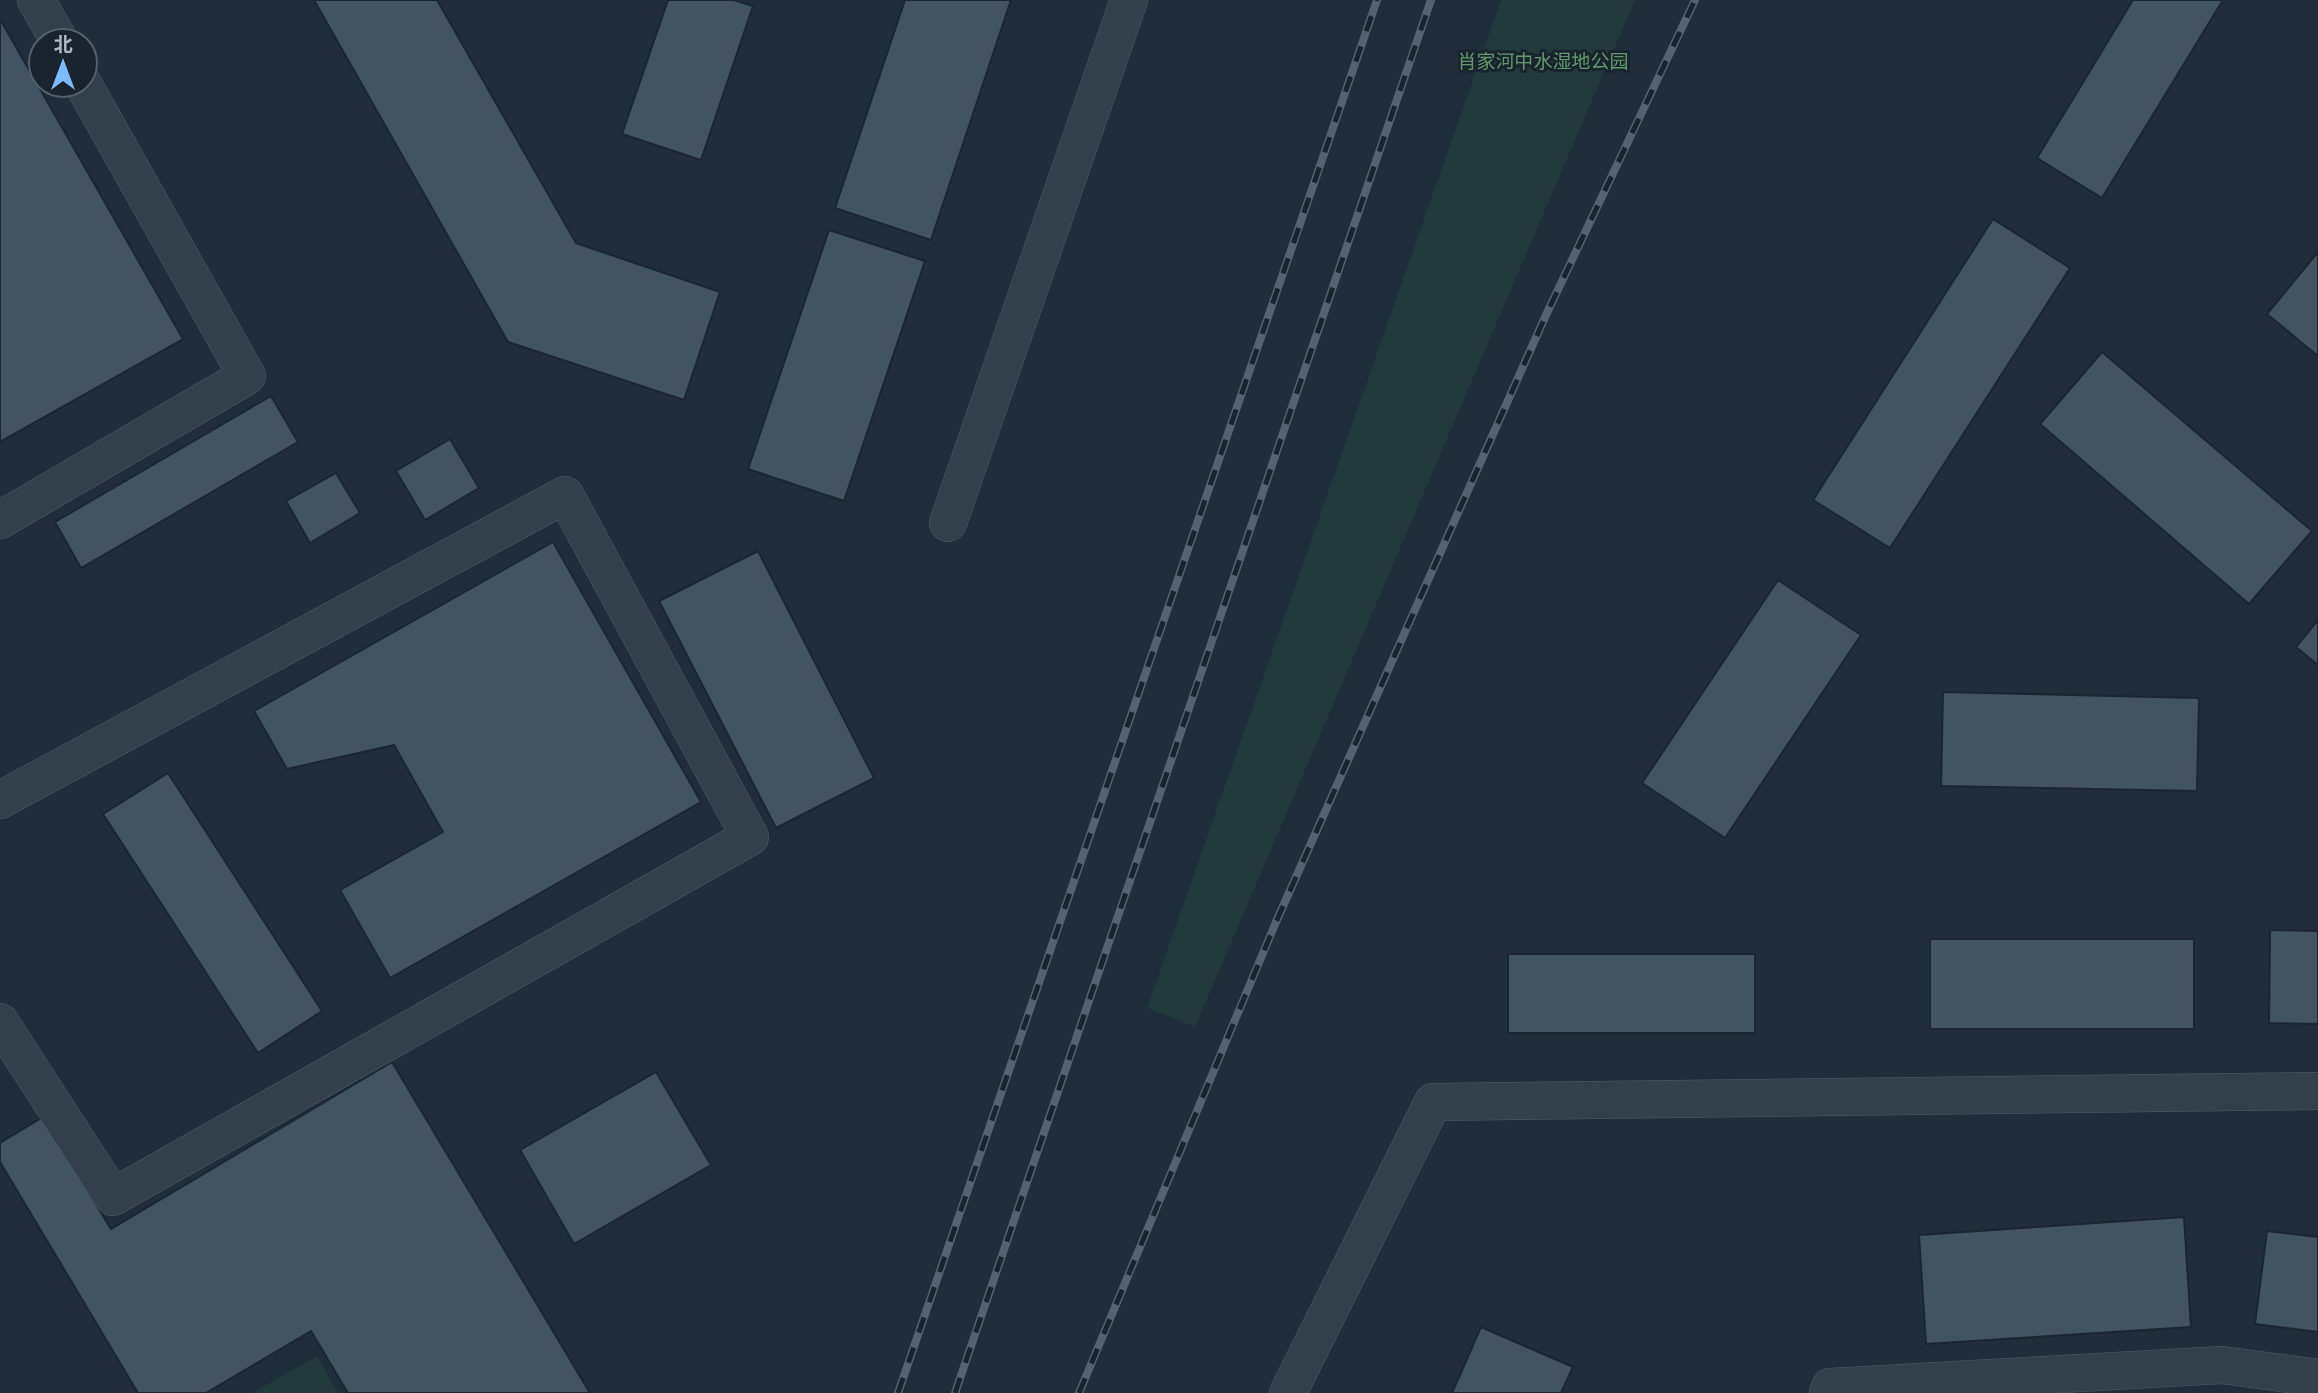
<!DOCTYPE html>
<meta charset="utf-8">
<style>
body{margin:0}
#map{position:relative;width:2318px;height:1393px;overflow:hidden;background:#202d3a;font-family:Manrope,"Noto Sans SC",sans-serif}
canvas{display:block}
.north{position:absolute;left:28px;top:28px;width:70px;height:70px;box-sizing:border-box;background:#19242e;border:2px solid #55606b;border-radius:50%;rotate:0deg;font-size:19px;font-weight:700;line-height:28px;text-align:center;color:#aebac6}
.north::after{content:'';display:block;margin:auto;width:24px;height:32px;background:#7dbafd;clip-path:polygon(50% 0,100% 100%,50% 72%,0 100%)}
</style>
<div id="map">
<canvas width="2318" height="1393"></canvas>
<div class="north">北</div>
</div>
<script>
const ctx = document.querySelector('canvas').getContext('2d');
ctx.lineJoin = 'round';
function fillPath(path, color) { ctx.fillStyle = color; ctx.fill(path, 'evenodd'); }
function trace(path, color, width, dash) { ctx.strokeStyle = color; ctx.lineWidth = width; ctx.lineCap = dash ? 'butt' : 'round'; ctx.setLineDash(dash || []); ctx.stroke(path); }
function write(font, color, halo, rows, align = 'center') {
  ctx.font = font + ' Manrope,"Noto Sans SC",sans-serif'; ctx.lineWidth = 6; ctx.setLineDash([]); ctx.textBaseline = 'middle'; ctx.strokeStyle = halo; ctx.fillStyle = color; for (const [text, x, y, turn = 0] of rows) {
    ctx.save(); ctx.translate(x, y); ctx.rotate((+turn || 0) * Math.PI / 180); ctx.textAlign = isNaN(turn) ? turn : align; if (halo) ctx.strokeText(text, 0, 0); ctx.fillText(text, 0, 0); ctx.restore();
  }
}
const green = new Path2D(`
 M 1501,0 L 1635,0 L 1195,1027 L 1147,1008 Z
 M 317,1356 L 338,1393 L 252,1393 Z`);
const building = new Path2D(`
 M 314,0 L 437,0 L 576,243 L 720,292 L 684,400 L 508,342 Z
 M 668,0 L 734,0 L 753,6 L 701,160 L 622,134 Z
 M 905,0 L 1011,0 L 931,240 L 835,208 Z
 M 2133,0 L 2223,0 L 2102,198 L 2037,158 Z
 M 0,19 L 183,339 L 0,442 Z
 M 1993,219 L 2070,268 L 1890,548 L 1813,500 Z
 M 829,230 L 925,261 L 844,501 L 748,469 Z
 M 2318,252 L 2318,356 L 2267,314 Z
 M 2102,352 L 2312,531 L 2249,604 L 2040,424 Z
 M 271,396 L 298,442 L 81,568 L 55,522 Z
 M 450,439 L 479,488 L 425,520 L 396,471 Z
 M 336,473 L 360,513 L 310,543 L 286,501 Z
 M 553,542 L 701,802 L 390,978 L 340,890 L 443,832 L 394,745 L 287,769 L 254,711 Z
 M 758,551 L 874,778 L 776,828 L 659,601 Z
 M 1778,580 L 1861,635 L 1725,838 L 1642,783 Z
 M 2318,620 L 2318,665 L 2296,647 Z
 M 1943,692 L 2199,698 L 2197,791 L 1941,786 Z
 M 168,773 L 322,1011 L 258,1053 L 103,814 Z
 M 2270,930 L 2318,931 L 2318,1024 L 2269,1023 Z
 M 1930,939 L 2194,939 L 2194,1029 L 1930,1029 Z
 M 1508,954 L 1755,954 L 1755,1033 L 1508,1033 Z
 M 392,1062 L 590,1393 L 348,1393 L 311,1331 L 206,1393 L 138,1393 L 0,1162 L 0,1143 L 43,1117 L 111,1229 Z
 M 656,1072 L 711,1165 L 574,1244 L 520,1150 Z
 M 2184,1217 L 2191,1327 L 1926,1344 L 1919,1235 Z
 M 2267,1231 L 2318,1237 L 2318,1332 L 2255,1324 Z
 M 1481,1327 L 1573,1367 L 1561,1393 L 1452,1393 Z`);
const minor = new Path2D(`
 M 36,0 L 60,42
 M 0,520 L 247,376 L 83,84
 M 948,523 L 1129,0
 M 0,800 L 565,495 L 750,837 L 113,1197 L 0,1022
 M 1288,1393 L 1433,1102 L 2318,1091
 M 1828,1393 L 1830,1387 L 2222,1365 L 2318,1378`);
const rail = new Path2D(`
 M 898,1393 L 1377,0
 M 955,1393 L 1431,0
 M 1079,1393 L 1276,922 L 1546,315 L 1695,0`);
const parkNames = [
 ["肖家河中水湿地公园",1543,63]
];
fillPath(green, '#223a3b');
fillPath(building, '#425361');
trace(building, '#1b2630', 2);
trace(minor, '#515d67', 38);
trace(minor, '#333f4a', 37);
trace(rail, '#556371', 8);
trace(rail, '#19242e', 5, [16]);
write('19px', '#64986b', '#19242e', parkNames);
</script>
